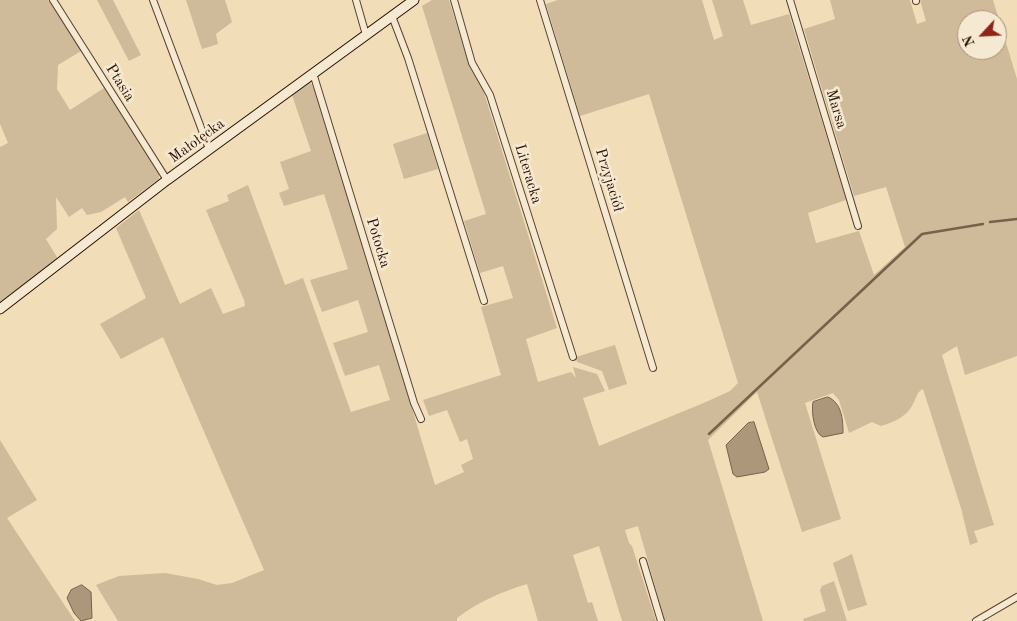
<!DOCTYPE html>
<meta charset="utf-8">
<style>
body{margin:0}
#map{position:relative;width:1017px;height:621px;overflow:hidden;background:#f1ddb8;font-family:"Old Standard TT",serif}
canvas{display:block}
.north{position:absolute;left:957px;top:10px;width:50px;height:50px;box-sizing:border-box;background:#f6e9d1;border:1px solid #a4917e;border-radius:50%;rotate:245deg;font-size:14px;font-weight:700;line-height:20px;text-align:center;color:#280e02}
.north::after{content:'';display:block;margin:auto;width:18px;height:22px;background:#8f2418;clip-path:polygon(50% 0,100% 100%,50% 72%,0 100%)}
</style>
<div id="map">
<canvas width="1017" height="621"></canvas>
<div class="north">N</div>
</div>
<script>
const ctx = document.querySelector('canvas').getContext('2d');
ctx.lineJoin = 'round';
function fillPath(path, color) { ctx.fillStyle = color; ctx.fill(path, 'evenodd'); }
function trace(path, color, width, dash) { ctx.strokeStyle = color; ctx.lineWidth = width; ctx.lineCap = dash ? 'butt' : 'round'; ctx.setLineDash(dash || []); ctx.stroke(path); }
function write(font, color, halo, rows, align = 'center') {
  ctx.font = font + ' "Old Standard TT",serif'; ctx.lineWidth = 5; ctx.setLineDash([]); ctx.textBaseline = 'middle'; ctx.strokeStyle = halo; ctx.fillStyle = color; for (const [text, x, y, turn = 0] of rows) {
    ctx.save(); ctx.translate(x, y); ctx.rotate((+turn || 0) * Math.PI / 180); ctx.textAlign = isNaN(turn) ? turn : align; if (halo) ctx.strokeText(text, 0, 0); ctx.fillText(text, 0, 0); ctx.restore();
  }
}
const green = new Path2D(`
 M 0,0 L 48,0 L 81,51 L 58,65 L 57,89 L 70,110 L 104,88 L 159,175 L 159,179 L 128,202 L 125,197 L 101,212 L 87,215 L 82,208 L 69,217 L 56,197 L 57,229 L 46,239 L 58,259 L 0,302 L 0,147 L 8,143 L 0,124 Z
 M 97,0 L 113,0 L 141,55 L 129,61 Z
 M 186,0 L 225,0 L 232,22 L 216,34 L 218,44 L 202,49 Z
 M 432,0 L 449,0 L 470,68 L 481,83 L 557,328 L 526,339 L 538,382 L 571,372 L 576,378 L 573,367 L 597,374 L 605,391 L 583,398 L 599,446 L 706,402 L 730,391 L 738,383 L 649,94 L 580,116 L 546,4 L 558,0 L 702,0 L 714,40 L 723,36 L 712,0 L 743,0 L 751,25 L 789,14 L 846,200 L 808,213 L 816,243 L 859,231 L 874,275 L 905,247 L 886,187 L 854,196 L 804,29 L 835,19 L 830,0 L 910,0 L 917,24 L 926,21 L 920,0 L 993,0 L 1017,79 L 1017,356 L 965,375 L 957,346 L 942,355 L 994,525 L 974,531 L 978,542 L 970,545 L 961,508 L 923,389 C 917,392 917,396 914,402 C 907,417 896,421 881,426 L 872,422 L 849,433 L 839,400 L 833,393 L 805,403 L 841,519 L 802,532 L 757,392 L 708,440 L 763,621 L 665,621 L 638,526 L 625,530 L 629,543 L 632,546 L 656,621 L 622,621 L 599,546 L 573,555 L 588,603 L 592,602 L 598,621 L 538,621 L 527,584 C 501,592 478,602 457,618 L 457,621 L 118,621 L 96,585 L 119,576 L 165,573 L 198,579 L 217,585 L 232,583 L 264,570 L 163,337 L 121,359 L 100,324 L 146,298 L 116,228 L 139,210 L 180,304 L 211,288 L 223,314 L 245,306 L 244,300 L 206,210 L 229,201 L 227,195 L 248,185 L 285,285 L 303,278 L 351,412 L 390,400 L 379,365 L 345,376 L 333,343 L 368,332 L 358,300 L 322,312 L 310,280 L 348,269 L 324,194 L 284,206 L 279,193 L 289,189 L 280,162 L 311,151 L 292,95 L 302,86 L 310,82 L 317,92 L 435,485 L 464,472 L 461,465 L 473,459 L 467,439 L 460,442 L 447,410 L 429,416 L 423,400 L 501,375 L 481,307 L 513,298 L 503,266 L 480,273 L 464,221 L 486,214 L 422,6 ZM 967,20 L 997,20 L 997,50 L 967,50 Z
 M 427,133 L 438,169 L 404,179 L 393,144 Z
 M 615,345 L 627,384 L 609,390 L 602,371 L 577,362 L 576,357 Z
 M 0,440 L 37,500 L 7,518 L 75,621 L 0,621 Z
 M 852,554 L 867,605 L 848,611 L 833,563 Z
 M 834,581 L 847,621 L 804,621 L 803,619 L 826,611 L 820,590 L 822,586 Z`);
const water = new Path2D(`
 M 828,397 C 842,403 843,420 843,433 L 823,437 C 814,433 811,412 813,402 Z
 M 754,422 L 769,469 L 765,472 L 737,477 L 733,474 L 726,445 L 748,423 Z
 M 82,585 L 91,592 L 92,618 L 81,621 L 74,613 L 67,598 L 71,590 Z`);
const stream = new Path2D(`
 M 990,222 L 1017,219
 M 709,434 L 922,234 L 983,224`);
const street = new Path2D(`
 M 53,0 L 167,180
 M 153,0 L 209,149
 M 356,0 L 366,35
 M 454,0 L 472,63 L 490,95 L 573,357
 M 540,0 L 653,368
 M 790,0 L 858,226
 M 916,0 L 916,1
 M 392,16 L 408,58 L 484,301
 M 313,73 L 414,403 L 421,419
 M 643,561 L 661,621
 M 976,621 L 1017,597`);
const secondary = new Path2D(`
 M 0,309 L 167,180 L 414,0`);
const streetNames = [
 ["Ptasia",120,83,58],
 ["Marsa",836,109,73],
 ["Małołęcka",197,141,-36],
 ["Literacka",528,174,73],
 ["Przyjaciół",609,180,73],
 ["Potocka",378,243,73]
];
fillPath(green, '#cfba99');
fillPath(water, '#ad977a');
trace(water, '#78604a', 1);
trace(stream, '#78604a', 2.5);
trace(street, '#5a4230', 8);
trace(secondary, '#280e02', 11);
trace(street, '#f6e9d1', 6);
trace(secondary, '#f6e9d1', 9);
write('15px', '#280e02', '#f6e9d1', streetNames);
</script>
